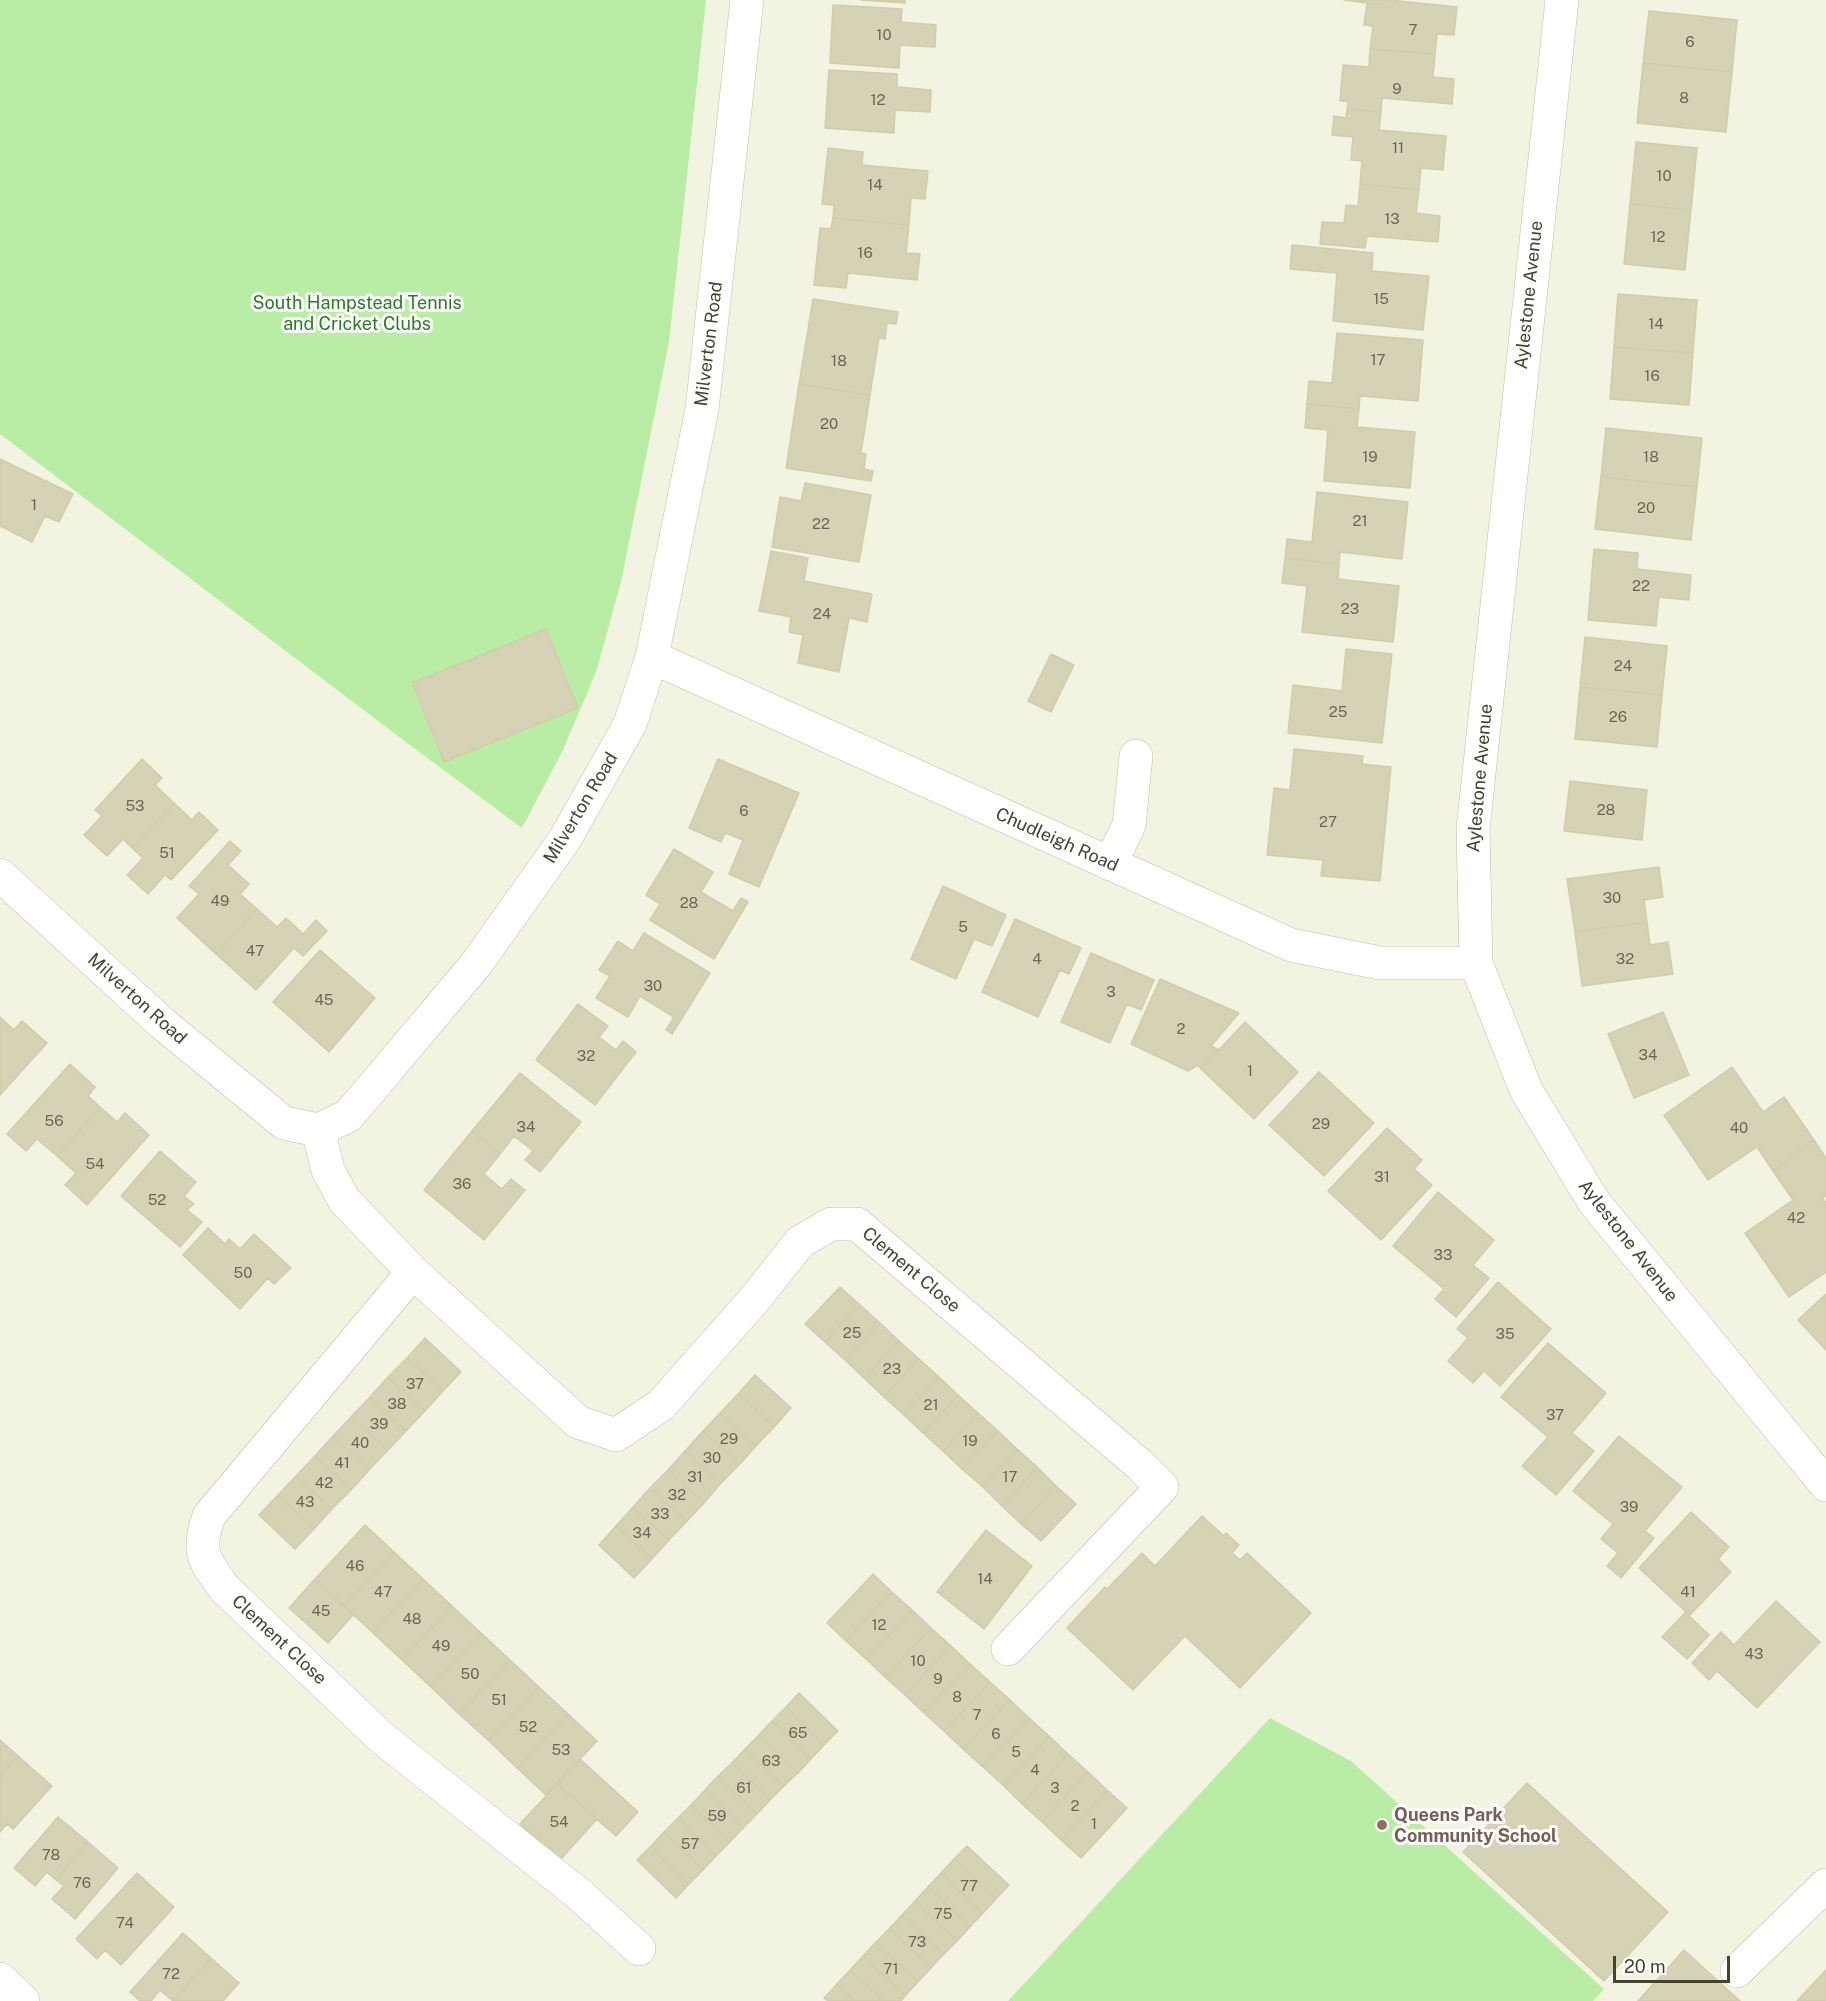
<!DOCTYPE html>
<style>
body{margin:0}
#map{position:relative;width:1826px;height:2001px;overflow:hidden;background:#f3f3e2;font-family:"Public Sans",sans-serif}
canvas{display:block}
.scale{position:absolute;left:1613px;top:1956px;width:117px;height:27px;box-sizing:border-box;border:3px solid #454332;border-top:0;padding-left:8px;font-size:18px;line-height:21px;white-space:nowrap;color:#454332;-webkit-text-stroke:4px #fff;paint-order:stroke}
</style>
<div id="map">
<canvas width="1826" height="2001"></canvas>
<div class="scale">20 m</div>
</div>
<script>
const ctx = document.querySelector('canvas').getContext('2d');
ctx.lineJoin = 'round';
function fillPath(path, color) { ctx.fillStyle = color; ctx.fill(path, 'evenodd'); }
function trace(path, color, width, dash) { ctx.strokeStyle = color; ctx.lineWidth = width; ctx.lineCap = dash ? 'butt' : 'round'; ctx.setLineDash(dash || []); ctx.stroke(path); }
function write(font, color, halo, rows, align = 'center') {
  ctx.font = font + ' "Public Sans",sans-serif'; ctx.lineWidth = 6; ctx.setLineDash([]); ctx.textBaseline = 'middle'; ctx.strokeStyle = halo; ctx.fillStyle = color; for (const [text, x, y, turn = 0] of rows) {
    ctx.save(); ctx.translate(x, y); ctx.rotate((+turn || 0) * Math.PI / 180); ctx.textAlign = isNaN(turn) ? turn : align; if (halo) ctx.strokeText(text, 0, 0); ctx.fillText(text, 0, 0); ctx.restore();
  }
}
const green = new Path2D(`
 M 0,0 L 706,0 L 669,342 L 621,582 L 597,669 L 586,696 L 563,750 L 522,828 L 407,743 L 0,434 Z
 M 1270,1718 L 1351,1761 L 1604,1989 L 1593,2001 L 1008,2001 Z`);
const building = new Path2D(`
 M 861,0 L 905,0 L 905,3 Z
 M 1344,0 L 1389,0 L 1457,7 L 1454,35 L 1437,34 L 1435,54 L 1370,49 L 1373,26 L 1364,25 L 1367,3 Z
 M 833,5 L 902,9 L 901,22 L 936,25 L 935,47 L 900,45 L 899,68 L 830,63 Z
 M 1649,11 L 1737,20 L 1732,72 L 1643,63 Z
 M 1370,49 L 1435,54 L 1433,77 L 1454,79 L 1452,104 L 1382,98 L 1381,112 L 1347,109 L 1348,101 L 1340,101 L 1343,65 L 1369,67 Z
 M 1643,63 L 1732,72 L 1726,132 L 1637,123 Z
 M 829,70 L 897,74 L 897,87 L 931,90 L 930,112 L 895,110 L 894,133 L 825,128 Z
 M 1347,109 L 1381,112 L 1379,130 L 1446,136 L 1443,170 L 1421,168 L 1419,190 L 1360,184 L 1362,161 L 1351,160 L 1353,137 L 1332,135 L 1334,116 L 1346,118 Z
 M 1636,142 L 1697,148 L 1691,210 L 1630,204 Z
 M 828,148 L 863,152 L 862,165 L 928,171 L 925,199 L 911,198 L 909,225 L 833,218 L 834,205 L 822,204 Z
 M 1360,184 L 1419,190 L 1416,213 L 1440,216 L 1438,242 L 1367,236 L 1365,248 L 1320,244 L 1322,222 L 1344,223 L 1346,205 L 1358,206 Z
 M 1630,204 L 1691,210 L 1685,270 L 1624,264 Z
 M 833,218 L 909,225 L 906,253 L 920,254 L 917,280 L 848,273 L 846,288 L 814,285 L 820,228 L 831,229 Z
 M 1292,245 L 1373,253 L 1372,271 L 1429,276 L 1423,330 L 1333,321 L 1337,273 L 1290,269 Z
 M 1618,294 L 1697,300 L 1693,353 L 1614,347 Z
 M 813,299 L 898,312 L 896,324 L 887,323 L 885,339 L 879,338 L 870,395 L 799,384 Z
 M 1337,333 L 1423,340 L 1418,401 L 1360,396 L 1359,409 L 1307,404 L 1309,381 L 1332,383 Z
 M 1614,347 L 1693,353 L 1689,405 L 1610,399 Z
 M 799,384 L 870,395 L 861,453 L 866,454 L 864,469 L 873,471 L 871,481 L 786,468 Z
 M 1307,404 L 1359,409 L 1357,427 L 1415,432 L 1410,488 L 1324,481 L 1328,430 L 1305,428 Z
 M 1606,428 L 1702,438 L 1697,487 L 1601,477 Z
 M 0,459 L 73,494 L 59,522 L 45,516 L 32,542 L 0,526 Z
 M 1601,477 L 1697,487 L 1691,540 L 1595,529 Z
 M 805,483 L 871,495 L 859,562 L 772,547 L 780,497 L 801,501 Z
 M 1317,492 L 1408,502 L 1402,559 L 1340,552 L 1339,564 L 1285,558 L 1287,539 L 1312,542 Z
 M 1594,549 L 1638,553 L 1637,569 L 1691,575 L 1689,600 L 1659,597 L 1656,626 L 1588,620 Z
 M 771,551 L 808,558 L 804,581 L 872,594 L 867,622 L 849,618 L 839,672 L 798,663 L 803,635 L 789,632 L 791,617 L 759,611 Z
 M 1285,558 L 1339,564 L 1338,579 L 1399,586 L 1393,642 L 1302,632 L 1307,586 L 1282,583 Z
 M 546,629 L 578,708 L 444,762 L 412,683 Z
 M 1585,637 L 1667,646 L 1662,695 L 1580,687 Z
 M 1346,649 L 1392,654 L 1382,743 L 1288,733 L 1293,685 L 1342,691 Z
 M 1051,654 L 1074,665 L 1051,712 L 1028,701 Z
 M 1580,687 L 1662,695 L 1657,747 L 1575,739 Z
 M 1294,749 L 1363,756 L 1362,764 L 1391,767 L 1380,881 L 1321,876 L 1323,860 L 1267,855 L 1274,788 L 1290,790 Z
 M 142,759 L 162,778 L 155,785 L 174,803 L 132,848 L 123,839 L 107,856 L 84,835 L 102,816 L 95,810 Z
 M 718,759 L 799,793 L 759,887 L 729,874 L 743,840 L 725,833 L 721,842 L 689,828 Z
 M 1570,781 L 1647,790 L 1642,840 L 1564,831 Z
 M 174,803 L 192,820 L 199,812 L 218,830 L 171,880 L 165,875 L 148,894 L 127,875 L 143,858 L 132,848 Z
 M 230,841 L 241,851 L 228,865 L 249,884 L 240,894 L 257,909 L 216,954 L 177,918 L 199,894 L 189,886 Z
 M 674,849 L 713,872 L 701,892 L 733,911 L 741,898 L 748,902 L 714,959 L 650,920 L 660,904 L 646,895 Z
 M 1659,867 L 1663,897 L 1644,900 L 1647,922 L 1575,932 L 1567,879 Z
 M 943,886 L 1006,915 L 992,946 L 974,939 L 956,979 L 911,959 Z
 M 257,909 L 277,927 L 286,918 L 303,934 L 316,920 L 327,931 L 303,956 L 294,948 L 256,990 L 216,954 Z
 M 1015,919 L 1081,948 L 1069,974 L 1060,970 L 1038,1017 L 982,992 Z
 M 1647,922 L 1650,945 L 1668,942 L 1673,974 L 1582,986 L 1575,932 Z
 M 644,933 L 710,973 L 672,1034 L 666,1030 L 674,1017 L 640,996 L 628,1017 L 596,998 L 610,976 L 599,970 L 618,941 L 633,951 Z
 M 320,950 L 375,998 L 329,1052 L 273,1002 Z
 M 1091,953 L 1154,980 L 1141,1010 L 1127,1004 L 1110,1043 L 1061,1022 Z
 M 1160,979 L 1239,1013 L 1211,1046 L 1219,1050 L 1201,1069 L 1198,1065 L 1188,1071 L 1131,1044 Z
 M 578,1004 L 608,1026 L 599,1037 L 616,1050 L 623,1041 L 636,1052 L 595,1105 L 536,1060 Z
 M 1663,1012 L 1689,1075 L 1634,1098 L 1608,1034 Z
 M 0,1017 L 14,1030 L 22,1021 L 47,1043 L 0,1095 Z
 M 1245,1022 L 1298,1072 L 1254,1119 L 1201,1069 Z
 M 70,1064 L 95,1087 L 88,1096 L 100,1107 L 57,1156 L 37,1139 L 26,1151 L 7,1134 Z
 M 1732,1067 L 1763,1112 L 1784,1097 L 1814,1140 L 1773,1171 L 1757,1147 L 1708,1180 L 1664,1115 Z
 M 1319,1072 L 1374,1123 L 1324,1176 L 1269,1125 Z
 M 520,1073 L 581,1122 L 540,1172 L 525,1160 L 533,1151 L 514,1136 L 500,1154 L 472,1131 Z
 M 100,1107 L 117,1122 L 125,1113 L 149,1135 L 87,1205 L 65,1185 L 76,1173 L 57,1156 Z
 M 1387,1128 L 1422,1160 L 1414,1169 L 1432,1185 L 1381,1240 L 1328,1191 Z
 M 472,1131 L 500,1154 L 484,1174 L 502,1189 L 511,1179 L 525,1190 L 484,1240 L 424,1190 Z
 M 1814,1140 L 1826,1158 L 1826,1196 L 1822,1198 L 1826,1203 L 1826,1272 L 1789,1297 L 1745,1233 L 1793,1200 L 1773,1171 Z
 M 160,1151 L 196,1182 L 184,1196 L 194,1204 L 187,1210 L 202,1222 L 180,1247 L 121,1196 Z
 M 1438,1192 L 1494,1240 L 1473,1265 L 1489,1278 L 1456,1317 L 1435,1299 L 1444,1289 L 1393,1246 Z
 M 208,1228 L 225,1244 L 229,1239 L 240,1249 L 254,1234 L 291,1268 L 274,1284 L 268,1278 L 240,1309 L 183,1255 Z
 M 1498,1282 L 1551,1329 L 1500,1386 L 1484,1371 L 1473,1383 L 1448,1361 L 1468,1338 L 1457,1329 Z
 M 840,1287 L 860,1305 L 825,1342 L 805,1324 Z
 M 1826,1294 L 1826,1350 L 1798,1320 Z
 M 860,1305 L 880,1323 L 845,1360 L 825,1342 Z
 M 880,1323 L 899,1341 L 864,1378 L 845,1360 Z
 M 425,1338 L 461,1372 L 443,1391 L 407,1358 Z
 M 899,1341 L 919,1359 L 884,1397 L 864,1378 Z
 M 1548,1343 L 1606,1393 L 1572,1433 L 1594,1451 L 1556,1495 L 1522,1466 L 1548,1437 L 1501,1397 Z
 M 407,1358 L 443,1391 L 425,1411 L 388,1377 Z
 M 919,1359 L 939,1377 L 904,1415 L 884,1397 Z
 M 755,1375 L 791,1408 L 774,1427 L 738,1394 Z
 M 388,1377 L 425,1411 L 406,1431 L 370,1397 Z
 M 939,1377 L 958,1395 L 923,1433 L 904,1415 Z
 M 738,1394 L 774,1427 L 756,1446 L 720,1413 Z
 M 958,1395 L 978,1413 L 943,1451 L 923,1433 Z
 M 370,1397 L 406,1431 L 388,1450 L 351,1417 Z
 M 720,1413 L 756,1446 L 739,1465 L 703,1431 Z
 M 978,1413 L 998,1431 L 962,1469 L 943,1451 Z
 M 351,1417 L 388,1450 L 369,1470 L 333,1436 Z
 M 703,1431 L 739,1465 L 721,1483 L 685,1451 Z
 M 998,1431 L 1017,1449 L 983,1487 L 962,1469 Z
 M 333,1436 L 369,1470 L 351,1490 L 315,1456 Z
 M 1619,1436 L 1682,1487 L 1645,1531 L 1654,1538 L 1621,1578 L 1607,1566 L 1618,1553 L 1601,1539 L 1613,1524 L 1573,1491 Z
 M 1017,1449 L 1037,1467 L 1002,1506 L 983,1487 Z
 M 685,1451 L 721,1483 L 704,1503 L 668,1470 Z
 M 315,1456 L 351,1490 L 332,1509 L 296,1476 Z
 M 1037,1467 L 1056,1486 L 1021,1524 L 1002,1506 Z
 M 668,1470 L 704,1503 L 687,1521 L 650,1488 Z
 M 296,1476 L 332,1509 L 314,1529 L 278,1495 Z
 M 1056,1486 L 1076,1504 L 1041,1541 L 1021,1524 Z
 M 650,1488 L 687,1521 L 669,1540 L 633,1507 Z
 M 278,1495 L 314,1529 L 295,1549 L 259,1515 Z
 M 633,1507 L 669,1540 L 652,1559 L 616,1526 Z
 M 1691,1512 L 1729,1547 L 1718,1559 L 1731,1572 L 1689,1616 L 1709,1635 L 1687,1659 L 1662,1637 L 1686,1612 L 1639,1568 Z
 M 1202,1516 L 1224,1536 L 1226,1533 L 1239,1545 L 1232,1553 L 1240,1560 L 1247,1553 L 1311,1613 L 1240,1688 L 1185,1636 L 1133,1690 L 1067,1628 L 1105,1587 L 1107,1589 L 1142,1553 L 1155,1566 Z
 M 365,1525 L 394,1552 L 344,1606 L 315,1579 Z
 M 616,1526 L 652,1559 L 634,1578 L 599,1545 Z
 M 986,1530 L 1032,1566 L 984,1629 L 937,1592 Z
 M 394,1552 L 423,1579 L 373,1633 L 344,1606 Z
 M 873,1574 L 892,1592 L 846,1641 L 827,1623 Z
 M 315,1579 L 353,1615 L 328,1643 L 289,1608 Z
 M 423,1579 L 452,1606 L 402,1660 L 373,1633 Z
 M 892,1592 L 912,1610 L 866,1659 L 846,1641 Z
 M 1776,1601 L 1820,1642 L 1757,1708 L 1717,1671 L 1709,1680 L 1692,1663 L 1721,1632 L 1734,1645 Z
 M 452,1606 L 481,1633 L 431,1687 L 402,1660 Z
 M 912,1610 L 931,1628 L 885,1677 L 866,1659 Z
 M 931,1628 L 951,1646 L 905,1695 L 885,1677 Z
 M 481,1633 L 510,1660 L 459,1714 L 431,1687 Z
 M 951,1646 L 970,1664 L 924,1713 L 905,1695 Z
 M 510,1660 L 539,1687 L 488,1740 L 459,1714 Z
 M 970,1664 L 990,1682 L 944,1731 L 924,1713 Z
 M 990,1682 L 1010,1700 L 963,1749 L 944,1731 Z
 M 539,1687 L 568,1714 L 517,1768 L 488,1740 Z
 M 799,1693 L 838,1731 L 824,1745 L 786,1707 Z
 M 1010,1700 L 1029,1718 L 983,1767 L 963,1749 Z
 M 786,1707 L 824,1745 L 811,1759 L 772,1721 Z
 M 568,1714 L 597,1741 L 546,1795 L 517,1768 Z
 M 1029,1718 L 1049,1736 L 1003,1785 L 983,1767 Z
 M 772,1721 L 811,1759 L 798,1773 L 759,1735 Z
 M 759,1735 L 798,1773 L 784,1786 L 745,1749 Z
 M 1049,1736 L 1068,1754 L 1022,1804 L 1003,1785 Z
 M 0,1740 L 18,1756 L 0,1777 Z
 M 745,1749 L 784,1786 L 770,1800 L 732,1763 Z
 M 1068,1754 L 1088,1772 L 1042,1822 L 1022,1804 Z
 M 18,1756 L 52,1786 L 13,1829 L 7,1824 L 0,1832 L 0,1777 Z
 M 580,1759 L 638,1812 L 616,1836 L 557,1784 Z
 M 732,1763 L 770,1800 L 757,1814 L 718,1776 Z
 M 1088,1772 L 1107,1790 L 1061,1840 L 1042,1822 Z
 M 718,1776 L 757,1814 L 743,1828 L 705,1790 Z
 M 1527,1783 L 1668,1912 L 1604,1981 L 1463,1852 Z
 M 557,1784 L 597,1819 L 560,1860 L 520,1824 Z
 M 705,1790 L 743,1828 L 730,1842 L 691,1805 Z
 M 1107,1790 L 1127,1808 L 1081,1858 L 1061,1840 Z
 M 691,1805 L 730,1842 L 716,1856 L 678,1818 Z
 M 58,1817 L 88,1842 L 56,1880 L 47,1872 L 35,1886 L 14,1868 Z
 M 678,1818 L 716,1856 L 703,1870 L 664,1832 Z
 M 664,1832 L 703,1870 L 689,1884 L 651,1846 Z
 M 88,1842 L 118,1868 L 75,1919 L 52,1899 L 64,1886 L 56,1880 Z
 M 651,1846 L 689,1884 L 676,1898 L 637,1860 Z
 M 967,1846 L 1009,1885 L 996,1899 L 954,1859 Z
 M 954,1859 L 996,1899 L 983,1913 L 941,1873 Z
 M 137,1873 L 174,1907 L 121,1965 L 105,1950 L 97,1959 L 76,1939 Z
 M 941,1873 L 983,1913 L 970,1927 L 928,1887 Z
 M 928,1887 L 970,1927 L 957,1941 L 915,1901 Z
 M 915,1901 L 957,1941 L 944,1954 L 902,1915 Z
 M 902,1915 L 944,1954 L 931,1968 L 889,1929 Z
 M 889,1929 L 931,1968 L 918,1982 L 876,1942 Z
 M 183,1933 L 211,1958 L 173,2001 L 160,1990 L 151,2001 L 140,2001 L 130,1992 Z
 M 876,1942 L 918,1982 L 905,1996 L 863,1956 Z
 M 1684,1950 L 1740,2001 L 1638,2001 Z
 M 863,1956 L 905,1996 L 901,2001 L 883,2001 L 850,1970 Z
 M 211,1958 L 239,1983 L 223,2001 L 173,2001 Z
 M 850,1970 L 883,2001 L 855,2001 L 837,1984 Z
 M 1826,1970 L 1826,2001 L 1797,2001 Z
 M 837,1984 L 855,2001 L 828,2001 L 824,1998 Z`);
const minor = new Path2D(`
 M 1562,0 L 1473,829 L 1476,963 L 1526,1090 L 1594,1202 L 1826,1485
 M 652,657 L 1291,945 L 1380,963 L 1476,963
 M 1110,864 L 1129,825 L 1136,756
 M 0,875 L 163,1024 L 284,1123 L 318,1130 L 348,1116 L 371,1089 L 477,963 L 565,839 L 630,724 L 652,657 L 702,409 L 747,0
 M 318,1130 L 328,1170 L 344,1200 L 413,1272 L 578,1422 L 616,1435 L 661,1405 L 754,1300 L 800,1242 L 831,1224 L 857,1224 L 1140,1465 L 1162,1487 L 1008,1649
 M 413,1272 L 209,1516 C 196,1552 204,1560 225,1589 L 382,1738 L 580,1895 L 639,1949
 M 1737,1971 L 1826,1885
 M 0,1979 L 23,2001`);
const markers = [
 [1382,1825,6,"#8d6e63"]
];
const numberNames = [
 ["7",1413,30],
 ["10",884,35],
 ["6",1690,42],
 ["9",1397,89],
 ["8",1684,98],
 ["12",878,100],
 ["11",1398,148],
 ["10",1664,176],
 ["14",875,185],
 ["13",1392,219],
 ["12",1658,237],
 ["16",865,253],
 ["15",1381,299],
 ["14",1656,324],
 ["17",1378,360],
 ["18",839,361],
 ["16",1652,376],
 ["20",829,424],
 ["19",1370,457],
 ["18",1651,457],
 ["1",34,505],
 ["20",1646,508],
 ["21",1360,521],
 ["22",821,524],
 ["22",1641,586],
 ["23",1350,609],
 ["24",822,614],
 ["24",1623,666],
 ["25",1338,712],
 ["26",1618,717],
 ["53",135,806],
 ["28",1606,810],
 ["6",744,811],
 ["27",1328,822],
 ["51",167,853],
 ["30",1612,898],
 ["49",220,901],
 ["28",689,903],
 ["5",963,927],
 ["47",255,951],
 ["4",1037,959],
 ["32",1625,959],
 ["30",653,986],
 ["3",1111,992],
 ["45",324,1000],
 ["2",1181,1029],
 ["34",1648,1055],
 ["32",586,1056],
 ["1",1250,1071],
 ["56",54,1121],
 ["29",1321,1124],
 ["34",526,1127],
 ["40",1739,1128],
 ["54",95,1164],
 ["31",1382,1177],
 ["36",462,1184],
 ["52",157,1200],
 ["42",1796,1218],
 ["33",1443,1255],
 ["50",243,1273],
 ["25",852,1333],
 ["35",1505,1334],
 ["23",892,1369],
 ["37",415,1384],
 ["38",397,1404],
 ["21",931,1405],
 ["37",1555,1415],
 ["39",379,1424],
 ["29",729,1439],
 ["19",970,1441],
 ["40",360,1443],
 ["30",712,1458],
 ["41",342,1463],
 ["31",695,1477],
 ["17",1010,1477],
 ["42",324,1483],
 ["32",677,1495],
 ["43",305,1502],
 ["39",1629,1507],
 ["33",660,1514],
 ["34",642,1533],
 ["46",355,1566],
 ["14",985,1579],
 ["47",383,1592],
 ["41",1688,1592],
 ["45",321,1611],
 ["48",412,1619],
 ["12",879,1625],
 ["49",441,1646],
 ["43",1754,1654],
 ["10",918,1661],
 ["50",470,1674],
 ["9",938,1679],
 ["8",957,1697],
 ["51",499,1700],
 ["7",977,1715],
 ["52",528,1727],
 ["65",798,1733],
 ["6",996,1734],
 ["53",561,1750],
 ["5",1016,1752],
 ["63",771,1761],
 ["4",1035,1770],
 ["61",744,1788],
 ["3",1055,1788],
 ["2",1075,1806],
 ["59",717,1816],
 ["54",559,1822],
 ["1",1094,1824],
 ["57",690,1844],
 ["78",51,1855],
 ["76",82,1883],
 ["77",969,1886],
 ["75",943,1914],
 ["74",125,1923],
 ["73",917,1942],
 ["71",891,1969],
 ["72",171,1974]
];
const streetNames = [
 ["Aylestone Avenue",1529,295,-84],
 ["Milverton Road",709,344,-83],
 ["Aylestone Avenue",1480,778,-85],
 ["Milverton Road",581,808,-59],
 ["Chudleigh Road",1057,840,24],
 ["Milverton Road",137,999,42],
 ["Aylestone Avenue",1628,1241,52],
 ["Clement Close",911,1270,40],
 ["Clement Close",279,1640,43]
];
const parkNames = [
 ["South Hampstead Tennis",357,303],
 ["and Cricket Clubs",357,324]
];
const educationNames = [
 ["Queens Park",1394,1815],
 ["Community School",1394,1836]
];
fillPath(green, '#b9eda6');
fillPath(building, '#d5d2b6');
trace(building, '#d1cda9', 1.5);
trace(minor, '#bfbda4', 34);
trace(minor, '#fff', 33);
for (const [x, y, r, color] of markers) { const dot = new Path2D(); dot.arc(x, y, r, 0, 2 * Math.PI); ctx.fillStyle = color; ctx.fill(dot); trace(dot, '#fff', 2); }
write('15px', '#696753', null, numberNames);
write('18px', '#454332', '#fff', streetNames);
write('18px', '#2a7d20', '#fff', parkNames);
write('bold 18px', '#785e54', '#fff', educationNames, 'left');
</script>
